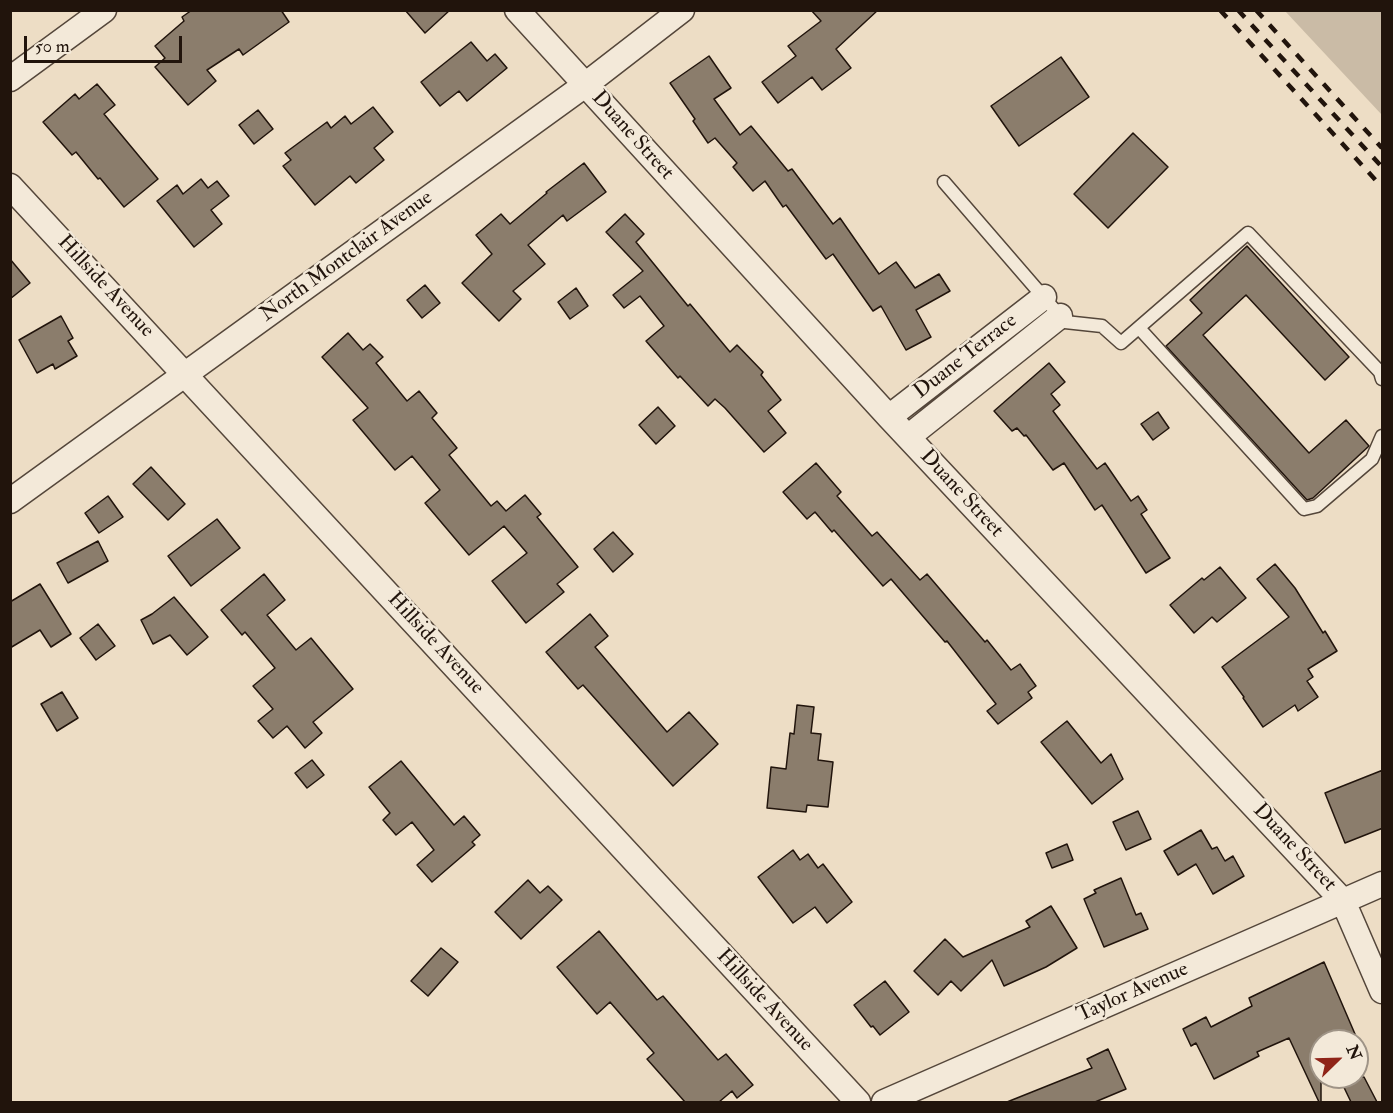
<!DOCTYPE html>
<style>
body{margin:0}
#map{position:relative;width:1393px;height:1113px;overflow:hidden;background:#edddc5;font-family:"IM FELL Double Pica",serif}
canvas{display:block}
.frame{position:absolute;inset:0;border:12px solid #21140c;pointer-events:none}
.north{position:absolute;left:1309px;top:1029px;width:60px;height:60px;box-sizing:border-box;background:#f3e9d9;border:2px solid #9f9487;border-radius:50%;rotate:67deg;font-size:16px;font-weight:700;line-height:24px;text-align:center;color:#21140c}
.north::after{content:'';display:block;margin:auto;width:21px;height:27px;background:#8f2418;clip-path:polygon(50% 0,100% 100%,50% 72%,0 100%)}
.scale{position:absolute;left:24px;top:36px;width:158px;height:27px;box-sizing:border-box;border:3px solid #21140c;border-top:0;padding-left:8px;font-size:18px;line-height:21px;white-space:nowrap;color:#21140c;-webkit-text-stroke:4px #f3e9d9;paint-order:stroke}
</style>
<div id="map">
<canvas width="1393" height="1113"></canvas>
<div class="frame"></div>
<div class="north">N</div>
<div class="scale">50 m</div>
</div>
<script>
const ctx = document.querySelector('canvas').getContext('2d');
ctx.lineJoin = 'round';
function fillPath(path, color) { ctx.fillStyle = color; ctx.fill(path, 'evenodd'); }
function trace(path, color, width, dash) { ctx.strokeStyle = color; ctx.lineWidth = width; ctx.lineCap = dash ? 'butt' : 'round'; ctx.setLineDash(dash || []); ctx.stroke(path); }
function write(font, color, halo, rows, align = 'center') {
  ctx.font = font + ' "IM FELL Double Pica",serif'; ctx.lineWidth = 5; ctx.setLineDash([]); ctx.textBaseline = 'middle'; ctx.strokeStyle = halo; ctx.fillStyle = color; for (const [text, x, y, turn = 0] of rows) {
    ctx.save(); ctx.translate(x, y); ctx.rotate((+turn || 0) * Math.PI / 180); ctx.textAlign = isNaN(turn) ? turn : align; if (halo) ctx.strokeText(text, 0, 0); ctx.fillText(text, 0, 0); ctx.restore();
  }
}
const green = new Path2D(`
 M 1285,11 L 1382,11 L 1382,115 Z`);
const building = new Path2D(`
 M 192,10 L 281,10 L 289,22 L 243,55 L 239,49 L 207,70 L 216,81 L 188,105 L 155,67 L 165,58 L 155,46 L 184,21 L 182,17 Z
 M 405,10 L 450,10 L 425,33 Z
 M 811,10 L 878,10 L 836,49 L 851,68 L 822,90 L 812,77 L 778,103 L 762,82 L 796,56 L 788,46 L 821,21 Z
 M 471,42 L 487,61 L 495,54 L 507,68 L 467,101 L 459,91 L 440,106 L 421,82 Z
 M 709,56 L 731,88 L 714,99 L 740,135 L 751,126 L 788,171 L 792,169 L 833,224 L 840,218 L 879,274 L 896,262 L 915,288 L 939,274 L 950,291 L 916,310 L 931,337 L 906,350 L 881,306 L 873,311 L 833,254 L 826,259 L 786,205 L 783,207 L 765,181 L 753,191 L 733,167 L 737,163 L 715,138 L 708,143 L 693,121 L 695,119 L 670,83 Z
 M 1061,57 L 1089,97 L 1019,146 L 991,106 Z
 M 97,84 L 115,105 L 104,114 L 158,179 L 124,207 L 100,178 L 98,179 L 76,152 L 72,155 L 43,122 L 75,94 L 79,99 Z
 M 373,107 L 393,132 L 374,148 L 384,160 L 356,183 L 350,176 L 315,205 L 283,166 L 291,160 L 285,153 L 327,122 L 331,128 L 345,116 L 351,124 Z
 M 258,110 L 273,129 L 254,144 L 239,125 Z
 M 1133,133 L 1168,167 L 1108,228 L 1074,194 Z
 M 584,163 L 606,192 L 567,221 L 563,215 L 528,245 L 545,264 L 513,291 L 521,299 L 499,321 L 462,283 L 492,254 L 476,235 L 501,214 L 510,224 L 547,193 L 546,192 Z
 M 201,179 L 208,188 L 217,181 L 229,196 L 211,210 L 222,224 L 194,247 L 157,201 L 177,185 L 183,194 Z
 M 625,214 L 644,234 L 636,242 L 688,306 L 690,304 L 730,352 L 737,345 L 763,372 L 761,375 L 781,400 L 768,411 L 786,433 L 764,452 L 725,408 L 715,399 L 708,406 L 680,376 L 678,378 L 646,341 L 664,326 L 640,296 L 624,308 L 613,295 L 643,271 L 606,232 Z
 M 1247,246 L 1349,357 L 1325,380 L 1246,295 L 1203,335 L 1309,453 L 1346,420 L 1369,446 L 1313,498 L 1307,500 L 1166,346 L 1202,313 L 1190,300 Z
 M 10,259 L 30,283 L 10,299 Z
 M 425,285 L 440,303 L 422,318 L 407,300 Z
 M 576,288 L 588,306 L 570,319 L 558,302 Z
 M 61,316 L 73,338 L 68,341 L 77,356 L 55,369 L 53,364 L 37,373 L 19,340 Z
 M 348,333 L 363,350 L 370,344 L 383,357 L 376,363 L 407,401 L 419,391 L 437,413 L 432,418 L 457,448 L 449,455 L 491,506 L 497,501 L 506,511 L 525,495 L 541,514 L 537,517 L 578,567 L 557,584 L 564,592 L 526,623 L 492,581 L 527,553 L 504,526 L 469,555 L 425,503 L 440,490 L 412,456 L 395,470 L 353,420 L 368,408 L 322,357 Z
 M 1049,363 L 1065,382 L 1051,394 L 1060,405 L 1053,411 L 1097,469 L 1105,463 L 1131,501 L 1138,496 L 1147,510 L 1141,514 L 1170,558 L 1146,573 L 1102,505 L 1095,510 L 1064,463 L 1053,470 L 1026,435 L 1024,436 L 1017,428 L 1012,431 L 994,411 Z
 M 658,407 L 675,426 L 656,444 L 639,425 Z
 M 1158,412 L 1169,428 L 1153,440 L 1141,424 Z
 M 816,463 L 841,492 L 837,496 L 872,536 L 877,532 L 920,580 L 927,574 L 985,642 L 987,640 L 1011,670 L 1020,664 L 1036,686 L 1028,692 L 1032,698 L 998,724 L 987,711 L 996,704 L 947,641 L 945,642 L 891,579 L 883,586 L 834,530 L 832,532 L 815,512 L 807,519 L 783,492 Z
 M 151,467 L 185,504 L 168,520 L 133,484 Z
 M 108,496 L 123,517 L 99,533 L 85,513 Z
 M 217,519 L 240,548 L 191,586 L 168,556 Z
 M 613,532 L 633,554 L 613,572 L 594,549 Z
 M 98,541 L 108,561 L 68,583 L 57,563 Z
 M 1275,564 L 1295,588 L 1323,633 L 1325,631 L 1337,651 L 1308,669 L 1313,677 L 1307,681 L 1318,697 L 1298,711 L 1295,705 L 1263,727 L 1243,698 L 1244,697 L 1222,667 L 1289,617 L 1257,579 Z
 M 1220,567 L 1246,598 L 1217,622 L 1212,617 L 1194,633 L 1170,605 L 1202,578 L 1204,580 Z
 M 264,574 L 285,600 L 267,615 L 296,650 L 311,638 L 353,689 L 313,722 L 322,733 L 305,748 L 287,726 L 273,738 L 258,721 L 273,709 L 253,686 L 275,668 L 245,632 L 242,635 L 221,610 Z
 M 40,584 L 71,634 L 51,647 L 40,630 L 10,648 L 10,602 Z
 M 174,597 L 208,637 L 187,655 L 170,635 L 153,644 L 141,620 L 152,614 Z
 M 590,614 L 608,636 L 595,647 L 667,732 L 689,712 L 718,744 L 673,786 L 583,685 L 578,689 L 546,652 Z
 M 98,624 L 115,646 L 96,660 L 80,638 Z
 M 62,692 L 78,718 L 57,731 L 41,704 Z
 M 797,705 L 814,707 L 811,733 L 821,734 L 818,760 L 833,762 L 828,807 L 807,805 L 806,812 L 767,808 L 771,767 L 786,769 L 790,733 L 794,734 Z
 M 1067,721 L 1101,763 L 1111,754 L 1123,779 L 1092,804 L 1041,742 Z
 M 312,760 L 324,775 L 307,788 L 295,773 Z
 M 401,761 L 454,825 L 464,816 L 480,835 L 472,842 L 475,845 L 432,882 L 417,865 L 434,850 L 412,822 L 396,835 L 383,820 L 390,813 L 369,787 Z
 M 1383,770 L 1383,828 L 1345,843 L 1325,793 Z
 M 1138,811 L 1151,839 L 1126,850 L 1113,822 Z
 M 1201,830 L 1212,849 L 1217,847 L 1225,861 L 1233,856 L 1244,876 L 1213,894 L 1196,864 L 1178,875 L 1164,851 Z
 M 1067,844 L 1073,860 L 1052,868 L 1046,853 Z
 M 793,850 L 800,860 L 808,854 L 818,868 L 823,864 L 852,902 L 827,923 L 815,907 L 793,923 L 758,877 Z
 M 1121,878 L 1136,915 L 1141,913 L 1148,929 L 1104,947 L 1084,899 L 1096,893 L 1094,890 Z
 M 528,880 L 540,893 L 548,886 L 562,900 L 521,939 L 495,912 Z
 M 1051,906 L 1077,948 L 1046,967 L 1004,986 L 992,960 L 961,991 L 951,981 L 938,995 L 914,971 L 945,939 L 963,957 L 1030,927 L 1026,921 Z
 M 599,931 L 657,1000 L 663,996 L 718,1060 L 726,1054 L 753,1085 L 737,1098 L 732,1091 L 719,1102 L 685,1102 L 647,1059 L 654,1053 L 610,1002 L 597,1014 L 557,967 Z
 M 441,948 L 458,962 L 428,996 L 411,981 Z
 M 1324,962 L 1358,1041 L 1321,1041 L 1321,1102 L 1319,1102 L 1289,1038 L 1257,1052 L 1259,1056 L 1214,1079 L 1196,1043 L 1191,1046 L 1183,1029 L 1206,1017 L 1211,1027 L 1252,1006 L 1249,998 Z
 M 885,981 L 909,1012 L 880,1035 L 873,1026 L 871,1027 L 854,1005 Z
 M 1108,1049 L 1126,1089 L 1095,1102 L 1007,1102 L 1092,1068 L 1087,1059 Z
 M 1339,1077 L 1364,1077 L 1377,1102 L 1351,1102 Z`);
const lane = new Path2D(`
 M 944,182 L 1065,322 L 1102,326 L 1121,343 L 1248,233 L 1380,372 L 1382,379
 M 1139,328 L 1304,509 L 1317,506 L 1372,459 L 1382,436`);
const street = new Path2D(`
 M 517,10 L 889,417 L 1343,901 L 1382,991
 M 10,79 L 104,10
 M 10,186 L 858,1102
 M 889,417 L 1044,297
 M 908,437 L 1060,316
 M 10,501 L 585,85 L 682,10
 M 884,1102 L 1382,884`);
const rail = new Path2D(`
 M 1220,10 L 1382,187
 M 1238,10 L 1382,167
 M 1256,10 L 1382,148`);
const streetNames = [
 ["Duane Street",632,136,48],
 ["North Montclair Avenue",347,257,-36],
 ["Hillside Avenue",105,287,47],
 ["Duane Terrace",966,357,-38],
 ["Duane Street",961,494,47],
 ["Hillside Avenue",435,644,47],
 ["Duane Street",1294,848,47],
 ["Taylor Avenue",1133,993,-24],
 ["Hillside Avenue",764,1001,47]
];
fillPath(green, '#cabba6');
fillPath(building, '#8b7d6c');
trace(building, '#21140c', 1.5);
trace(lane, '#54463a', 15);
trace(street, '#54463a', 27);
trace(lane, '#f3e9d9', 12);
trace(street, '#f3e9d9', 24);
trace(rail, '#21140c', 4.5, [10, 10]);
write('21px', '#21140c', '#f3e9d9', streetNames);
</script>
